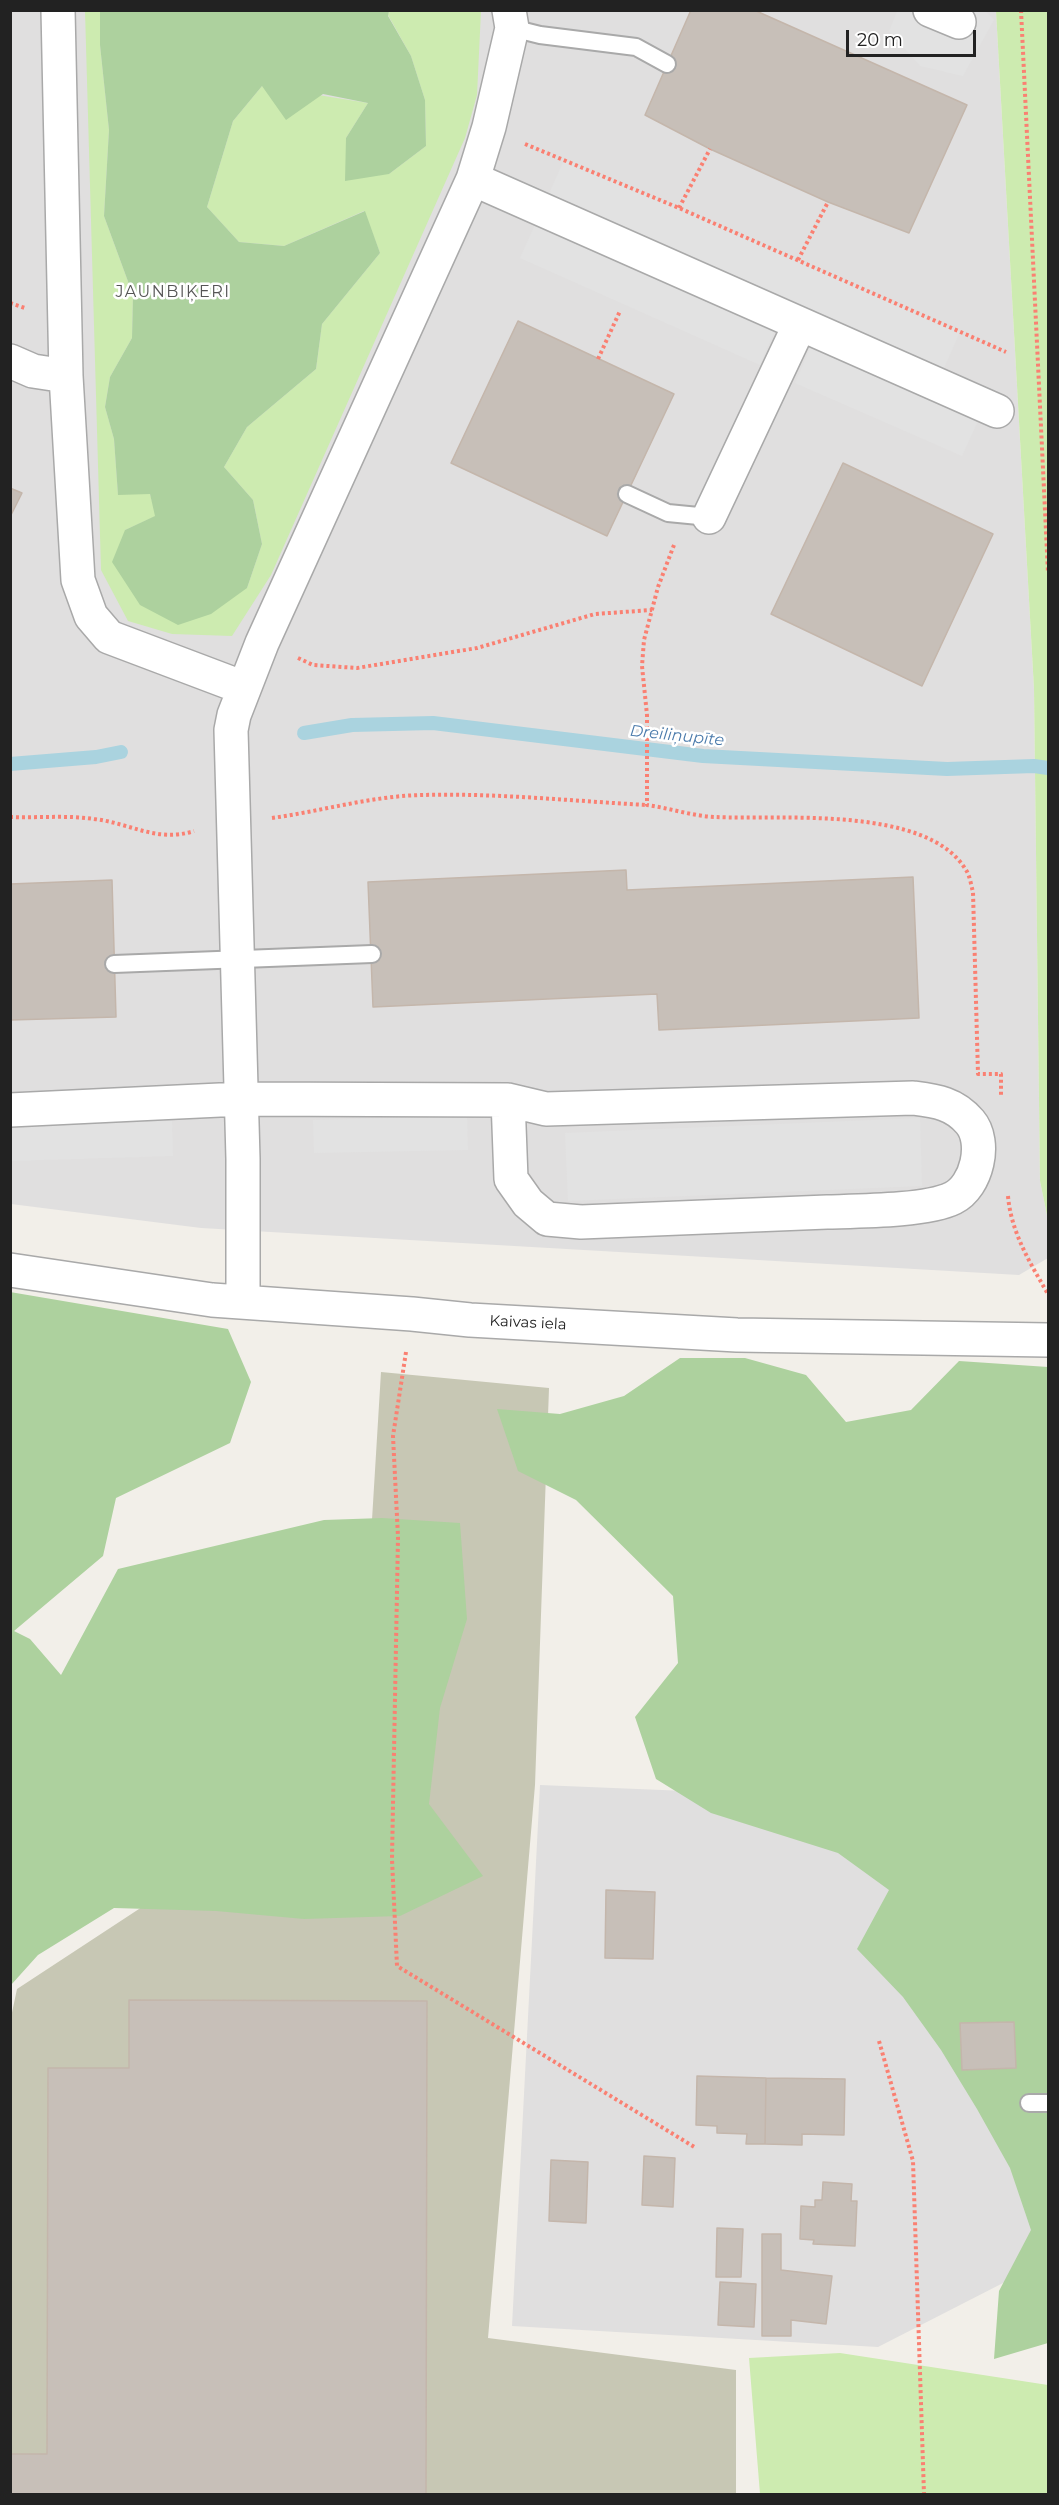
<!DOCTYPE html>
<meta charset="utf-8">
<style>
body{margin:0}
#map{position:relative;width:1059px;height:2505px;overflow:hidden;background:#f2efe9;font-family:Montserrat,sans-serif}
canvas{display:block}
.frame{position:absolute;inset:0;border:12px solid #222;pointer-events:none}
.scale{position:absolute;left:846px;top:30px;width:130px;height:27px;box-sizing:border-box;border:3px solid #222;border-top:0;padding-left:8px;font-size:18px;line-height:21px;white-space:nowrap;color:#222;-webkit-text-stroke:4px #fff;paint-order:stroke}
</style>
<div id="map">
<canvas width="1059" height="2505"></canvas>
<div class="frame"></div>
<div class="scale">20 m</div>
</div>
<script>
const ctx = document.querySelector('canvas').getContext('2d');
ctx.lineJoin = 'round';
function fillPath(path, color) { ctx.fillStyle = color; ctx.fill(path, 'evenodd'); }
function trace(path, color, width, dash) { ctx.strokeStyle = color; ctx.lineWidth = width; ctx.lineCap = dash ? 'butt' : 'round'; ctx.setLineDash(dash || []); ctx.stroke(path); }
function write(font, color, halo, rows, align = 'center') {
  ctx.font = font + ' Montserrat,sans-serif'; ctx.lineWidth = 5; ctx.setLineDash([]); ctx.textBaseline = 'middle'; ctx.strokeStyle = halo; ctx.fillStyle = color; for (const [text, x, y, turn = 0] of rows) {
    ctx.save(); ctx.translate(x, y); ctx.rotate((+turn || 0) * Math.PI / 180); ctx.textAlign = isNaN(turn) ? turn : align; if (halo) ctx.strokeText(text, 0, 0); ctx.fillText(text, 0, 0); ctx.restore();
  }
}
const residential = new Path2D(`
 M 11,11 L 996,11 L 1034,689 L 1040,1181 L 1048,1220 L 1048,1258 L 1019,1275 L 201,1228 L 11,1204 Z
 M 540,1785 L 784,1795 L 1048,1846 L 1048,2260 L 878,2347 L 512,2326 Z`);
const construction = new Path2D(`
 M 381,1372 L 549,1388 L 535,1785 L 488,2338 L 736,2370 L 736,2494 L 11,2494 L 10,2022 L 17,1989 L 357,1766 Z`);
const grass = new Path2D(`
 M 85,11 L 100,11 L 100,45 L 109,130 L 104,216 L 133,295 L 132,338 L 110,377 L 105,407 L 114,439 L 118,494 L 150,494 L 156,516 L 125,530 L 247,588 L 262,544 L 253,500 L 224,467 L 247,427 L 316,369 L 322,324 L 380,253 L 364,211 L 284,246 L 239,242 L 207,207 L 233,121 L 262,86 L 368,103 L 346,138 L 389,174 L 426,146 L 425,100 L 411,56 L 388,15 L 389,11 L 481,11 L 477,95 L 465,138 L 271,575 L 232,636 L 172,634 L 128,621 L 101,570 Z
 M 996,11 L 1048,11 L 1048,1220 L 1040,1181 L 1034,689 Z
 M 840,2353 L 1048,2385 L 1048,2494 L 760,2494 L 749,2358 Z`);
const forest = new Path2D(`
 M 100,11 L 389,11 L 388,16 L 411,56 L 425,100 L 426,146 L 389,174 L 345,181 L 346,138 L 368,103 L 323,94 L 286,120 L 262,86 L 233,121 L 207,207 L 239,242 L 284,246 L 365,211 L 380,253 L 322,324 L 316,369 L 247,427 L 224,467 L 253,500 L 262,544 L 247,588 L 211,614 L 178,625 L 140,605 L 112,562 L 125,530 L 155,516 L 150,494 L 118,495 L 114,439 L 105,407 L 110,377 L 132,338 L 133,295 L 104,216 L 109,130 L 100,45 Z
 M 10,1292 L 228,1329 L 251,1382 L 230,1443 L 116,1498 L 103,1556 L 14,1631 L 30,1639 L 61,1675 L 118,1569 L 324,1520 L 382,1518 L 460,1523 L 467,1619 L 440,1708 L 429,1804 L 483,1876 L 400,1916 L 304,1919 L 216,1911 L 114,1908 L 38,1955 L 11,1985 Z
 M 680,1358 L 745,1358 L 806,1375 L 846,1422 L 911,1410 L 959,1361 L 1048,1367 L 1048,2343 L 994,2359 L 999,2291 L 1031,2230 L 1010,2168 L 977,2109 L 941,2050 L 903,1997 L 857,1949 L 889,1890 L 838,1853 L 711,1813 L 656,1779 L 635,1717 L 678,1663 L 673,1596 L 576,1500 L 518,1471 L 497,1409 L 560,1414 L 624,1396 Z`);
const parking = new Path2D(`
 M 897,11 L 986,11 L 994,20 L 963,76 L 920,66 L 889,31 Z
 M 564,160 L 679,208 L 960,332 L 937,384 L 985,406 L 962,456 L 795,383 L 817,332 L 781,316 L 760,365 L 520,258 Z
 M 467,1116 L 468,1150 L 314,1153 L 313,1120 Z
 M 920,1118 L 922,1186 L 568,1201 L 565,1133 Z
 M 172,1121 L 173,1156 L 11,1161 L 10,1126 Z`);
const stream = new Path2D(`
 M 304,733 L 352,725 L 433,723 L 703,756 L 947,769 L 1034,766 L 1048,768
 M 10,764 L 96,757 L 121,752`);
const building = new Path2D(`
 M 691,10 L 754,10 L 967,105 L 909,233 L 828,202 L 710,149 L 645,115 Z
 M 518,321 L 674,394 L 607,536 L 451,463 Z
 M 843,463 L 993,534 L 922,686 L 771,614 Z
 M 10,488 L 22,493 L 10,517 Z
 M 626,870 L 627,890 L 913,877 L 919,1018 L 659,1030 L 657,994 L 373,1007 L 368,882 Z
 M 112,880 L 116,1017 L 10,1020 L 10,884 Z
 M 606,1890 L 655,1892 L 653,1959 L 605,1958 Z
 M 129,2000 L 427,2001 L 426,2494 L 10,2494 L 10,2454 L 47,2454 L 48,2068 L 129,2068 Z
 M 1014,2022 L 1016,2068 L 962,2070 L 960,2023 Z
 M 697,2076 L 766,2078 L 765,2144 L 746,2144 L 747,2134 L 717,2133 L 717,2126 L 696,2125 Z
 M 766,2078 L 845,2079 L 844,2135 L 802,2134 L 802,2145 L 765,2144 Z
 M 644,2156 L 675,2158 L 673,2207 L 642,2205 Z
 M 551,2160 L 588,2162 L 586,2223 L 549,2221 Z
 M 823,2182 L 852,2184 L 851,2201 L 857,2201 L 855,2246 L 813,2244 L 814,2240 L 800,2239 L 801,2206 L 815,2207 L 815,2200 L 822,2200 Z
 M 717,2228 L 743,2229 L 741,2277 L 716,2277 Z
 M 762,2234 L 781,2234 L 781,2270 L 832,2276 L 826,2324 L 791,2320 L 791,2336 L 762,2336 Z
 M 720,2282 L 756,2284 L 754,2327 L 718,2325 Z`);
const path = new Path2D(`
 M 1021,10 L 1048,573
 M 525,144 L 679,208 L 1006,352
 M 679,208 L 710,149
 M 798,260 L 828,202
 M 10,303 L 25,308
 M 598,359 L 620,311
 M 674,545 L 658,587 L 644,640 L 642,666 L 647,715 L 647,805 C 669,808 692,816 715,817 C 781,820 927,805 966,870 C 970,876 971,885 973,892 L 978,1074 L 1001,1074 L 1001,1096
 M 298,658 L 313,665 L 357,668 L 477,648 L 595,614 L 652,610
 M 10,817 C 38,818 67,815 94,819 C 130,823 157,843 194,831
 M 272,818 C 322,811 372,796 422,795 C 497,793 572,801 647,805
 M 1008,1196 C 1011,1232 1030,1263 1048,1294
 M 406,1352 L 393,1436 L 398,1537 L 392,1859 L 397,1966 L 696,2148
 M 879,2041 L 913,2161 L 924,2494`);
const lane = new Path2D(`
 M 512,28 L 540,35 L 636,47 L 667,64
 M 627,494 L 668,513 L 709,517
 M 114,964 L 372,954
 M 1029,2103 L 1048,2103`);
const street = new Path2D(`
 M 58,10 L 66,376 L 78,580 L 91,616 L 109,637 L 244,688
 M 930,10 L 959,22
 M 473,179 L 997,411
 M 10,361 L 33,371 L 66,376
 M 709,517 L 800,324
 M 10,1110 L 241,1099 L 508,1100 L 546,1109 L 913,1098 C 936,1101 954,1103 970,1122 C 987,1142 977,1186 953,1198 C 927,1211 858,1211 827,1212 C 745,1215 663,1219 581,1222 L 547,1219 L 528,1203 L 511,1179 L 508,1100
 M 10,1270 L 212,1300 L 412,1314 L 470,1320 L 737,1335 L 1048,1340
 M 243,1302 L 243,1159 L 231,730 L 234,715 L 262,643 L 473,179 L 489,127 L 512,28 L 509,10`);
const streetNames = [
 ["Kaivas iela",528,1323,3]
];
const neighbourhoodNames = [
 ["JAUNBIĶERI",173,292]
];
const waterNames = [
 ["Dreiliņupīte",677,736,6]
];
fillPath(residential, '#e0dfdf');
fillPath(construction, '#c7c7b4');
fillPath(grass, '#cdebb0');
fillPath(forest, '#add19e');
fillPath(parking, '#e2e2e2');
trace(stream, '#aad3df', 14);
fillPath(building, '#c7bfb8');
trace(building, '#c4b6ab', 1.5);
trace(lane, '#a9a9a9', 20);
trace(street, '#a9a9a9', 36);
trace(path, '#fa8072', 4, [3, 3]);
trace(lane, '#fff', 16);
trace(street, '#fff', 33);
write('15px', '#222', '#fff', streetNames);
ctx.letterSpacing = '1.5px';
write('16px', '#555', '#fff', neighbourhoodNames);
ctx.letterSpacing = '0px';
write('italic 16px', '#4a7aab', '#fff', waterNames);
</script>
